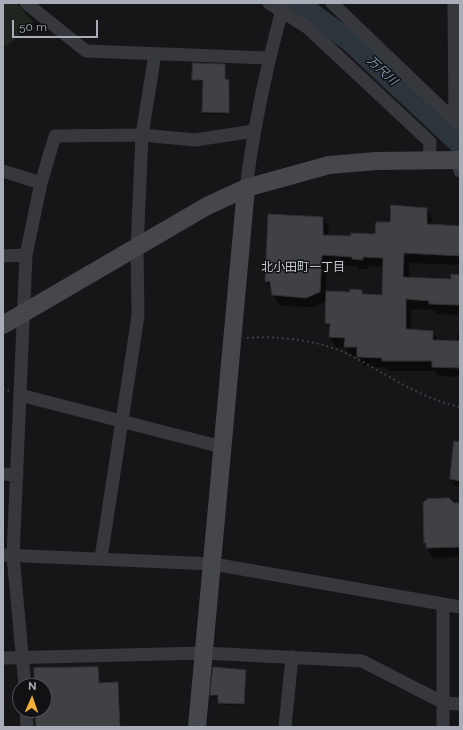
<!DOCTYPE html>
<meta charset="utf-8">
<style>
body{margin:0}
#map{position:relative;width:463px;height:730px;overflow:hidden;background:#161618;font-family:Raleway,sans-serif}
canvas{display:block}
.frame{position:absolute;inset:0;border:4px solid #a8adb8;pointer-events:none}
.north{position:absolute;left:12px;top:678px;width:40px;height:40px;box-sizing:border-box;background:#111113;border:1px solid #4d4f55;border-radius:50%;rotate:2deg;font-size:11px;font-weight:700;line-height:16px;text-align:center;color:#a8adb8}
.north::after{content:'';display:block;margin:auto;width:14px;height:18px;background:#f2b134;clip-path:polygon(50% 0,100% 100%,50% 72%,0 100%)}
.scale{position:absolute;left:12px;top:20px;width:86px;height:18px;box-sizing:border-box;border:2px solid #a8adb8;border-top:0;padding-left:5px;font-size:12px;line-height:14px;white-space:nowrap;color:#a8adb8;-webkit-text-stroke:3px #111113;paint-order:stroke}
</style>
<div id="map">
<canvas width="463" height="730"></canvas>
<div class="frame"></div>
<div class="north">N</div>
<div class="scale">50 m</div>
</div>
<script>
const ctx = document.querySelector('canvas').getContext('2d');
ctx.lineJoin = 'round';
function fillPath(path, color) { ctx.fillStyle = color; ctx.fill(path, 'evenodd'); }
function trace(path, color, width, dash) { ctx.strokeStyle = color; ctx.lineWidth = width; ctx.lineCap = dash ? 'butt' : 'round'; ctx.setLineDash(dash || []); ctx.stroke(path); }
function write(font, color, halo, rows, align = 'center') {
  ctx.font = font + ' Raleway,"Noto Sans JP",sans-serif'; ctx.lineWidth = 3; ctx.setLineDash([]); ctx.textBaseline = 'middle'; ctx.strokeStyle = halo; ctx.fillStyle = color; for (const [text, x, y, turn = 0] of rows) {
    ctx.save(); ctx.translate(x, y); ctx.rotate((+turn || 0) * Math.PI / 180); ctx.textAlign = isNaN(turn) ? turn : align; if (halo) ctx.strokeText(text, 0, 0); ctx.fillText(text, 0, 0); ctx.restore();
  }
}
const green = new Path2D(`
 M 3,3 L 16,3 L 33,22 L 12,42 L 3,47 Z`);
const shadow = new Path2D(`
 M 225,65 L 225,80 L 230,83 L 229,114 L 204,114 L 204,82 L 194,81 L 193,79 Z
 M 426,209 L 432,218 L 432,226 L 460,227 L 460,265 L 409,263 L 409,278 L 452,280 L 460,276 L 460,315 L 436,314 L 434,310 L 411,309 L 411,330 L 433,332 L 438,341 L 457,341 L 457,334 L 460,334 L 460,377 L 438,376 L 435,371 L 389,371 L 387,368 L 364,366 L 358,357 L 351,356 L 346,348 L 336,347 L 330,337 L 331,331 L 326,323 L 327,301 L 312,307 L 282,306 L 277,302 L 266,280 L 323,218 L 329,228 L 328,236 L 352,237 L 376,235 L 391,223 ZM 327,265 L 357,266 L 358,269 L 368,269 L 368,266 L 384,267 L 383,296 L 364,295 L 361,291 L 351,293 L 326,292 Z
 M 454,445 L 460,446 L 460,487 L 455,486 L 451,479 Z
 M 454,504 L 460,504 L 460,557 L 433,558 L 427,548 Z
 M 98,668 L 99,684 L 117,683 L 119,686 L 121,727 L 37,727 L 36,710 L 44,710 L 44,686 L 35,686 Z
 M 246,671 L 245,706 L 220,704 L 219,697 L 213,697 L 211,695 Z`);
const river = new Path2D(`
 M 298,3 L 351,42 L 460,144`);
const building = new Path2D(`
 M 193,63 L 225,64 L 225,79 L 229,80 L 229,113 L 202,112 L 203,80 L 192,80 Z
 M 391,205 L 427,208 L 427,224 L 460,226 L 460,256 L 404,253 L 403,277 L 451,279 L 451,274 L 460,275 L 460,305 L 429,304 L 429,301 L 406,299 L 406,329 L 433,331 L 433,340 L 460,341 L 460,368 L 432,367 L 432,361 L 382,361 L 382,358 L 357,357 L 357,347 L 344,347 L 345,338 L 329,337 L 330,324 L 325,323 L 326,291 L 350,292 L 350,289 L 362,290 L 362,294 L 382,295 L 383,258 L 363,257 L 363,260 L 352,259 L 352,257 L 322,255 L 320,292 L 306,298 L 272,295 L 270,282 L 265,281 L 268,214 L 323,217 L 323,235 L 351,236 L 351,233 L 375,234 L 376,222 L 390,222 Z
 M 454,441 L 460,442 L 460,481 L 450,479 Z
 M 449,498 L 454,503 L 460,503 L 460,547 L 426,548 L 426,543 L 424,543 L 423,503 L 427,499 Z
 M 98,667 L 99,683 L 118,682 L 120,727 L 36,727 L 35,710 L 44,710 L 44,686 L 34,686 L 34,668 Z
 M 213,667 L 246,670 L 244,704 L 218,703 L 218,695 L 210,695 Z`);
const path = new Path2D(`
 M 247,338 C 276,335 320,341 346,353 C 384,372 418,398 460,407
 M 3,388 L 9,391`);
const street = new Path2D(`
 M 26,3 L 86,51 L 268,58
 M 269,3 L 308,28 L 430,142 L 429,160
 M 332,3 L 455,121
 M 454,3 L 455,121 L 458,124
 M 458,160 L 460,171
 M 3,171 L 41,183
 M 246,188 C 254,125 267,64 284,3
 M 3,256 L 26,255
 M 20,395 L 222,447
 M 3,474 L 17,475
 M 3,555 L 213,564 L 460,607
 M 101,558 L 138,316 L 137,248 L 142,135 L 155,54
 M 3,658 L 204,653 L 362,661 L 444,703 L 460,704
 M 25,686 L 13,556 L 26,255 L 41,183 L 55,136 L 142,135 L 195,140 L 254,131
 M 26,710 L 27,727
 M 285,727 L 292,657
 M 443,727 L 443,604`);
const secondary = new Path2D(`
 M 3,325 L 207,206 L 246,188 L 329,165 L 376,161 L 460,160
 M 197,727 L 246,188`);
const waterNames = [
 ["万尺川",382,71,43]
];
const neighbourhoodNames = [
 ["北小田町一丁目",303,267]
];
fillPath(green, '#1e261f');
fillPath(shadow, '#0007');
trace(river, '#2c353c', 21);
fillPath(building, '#404145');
trace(building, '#303034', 1);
trace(path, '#3d3f44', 2, [2, 3]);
trace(street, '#37383d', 13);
trace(secondary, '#45474d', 18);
write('italic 12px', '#7f9bb3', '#111113', waterNames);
write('12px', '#c9ccd4', '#111113', neighbourhoodNames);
</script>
